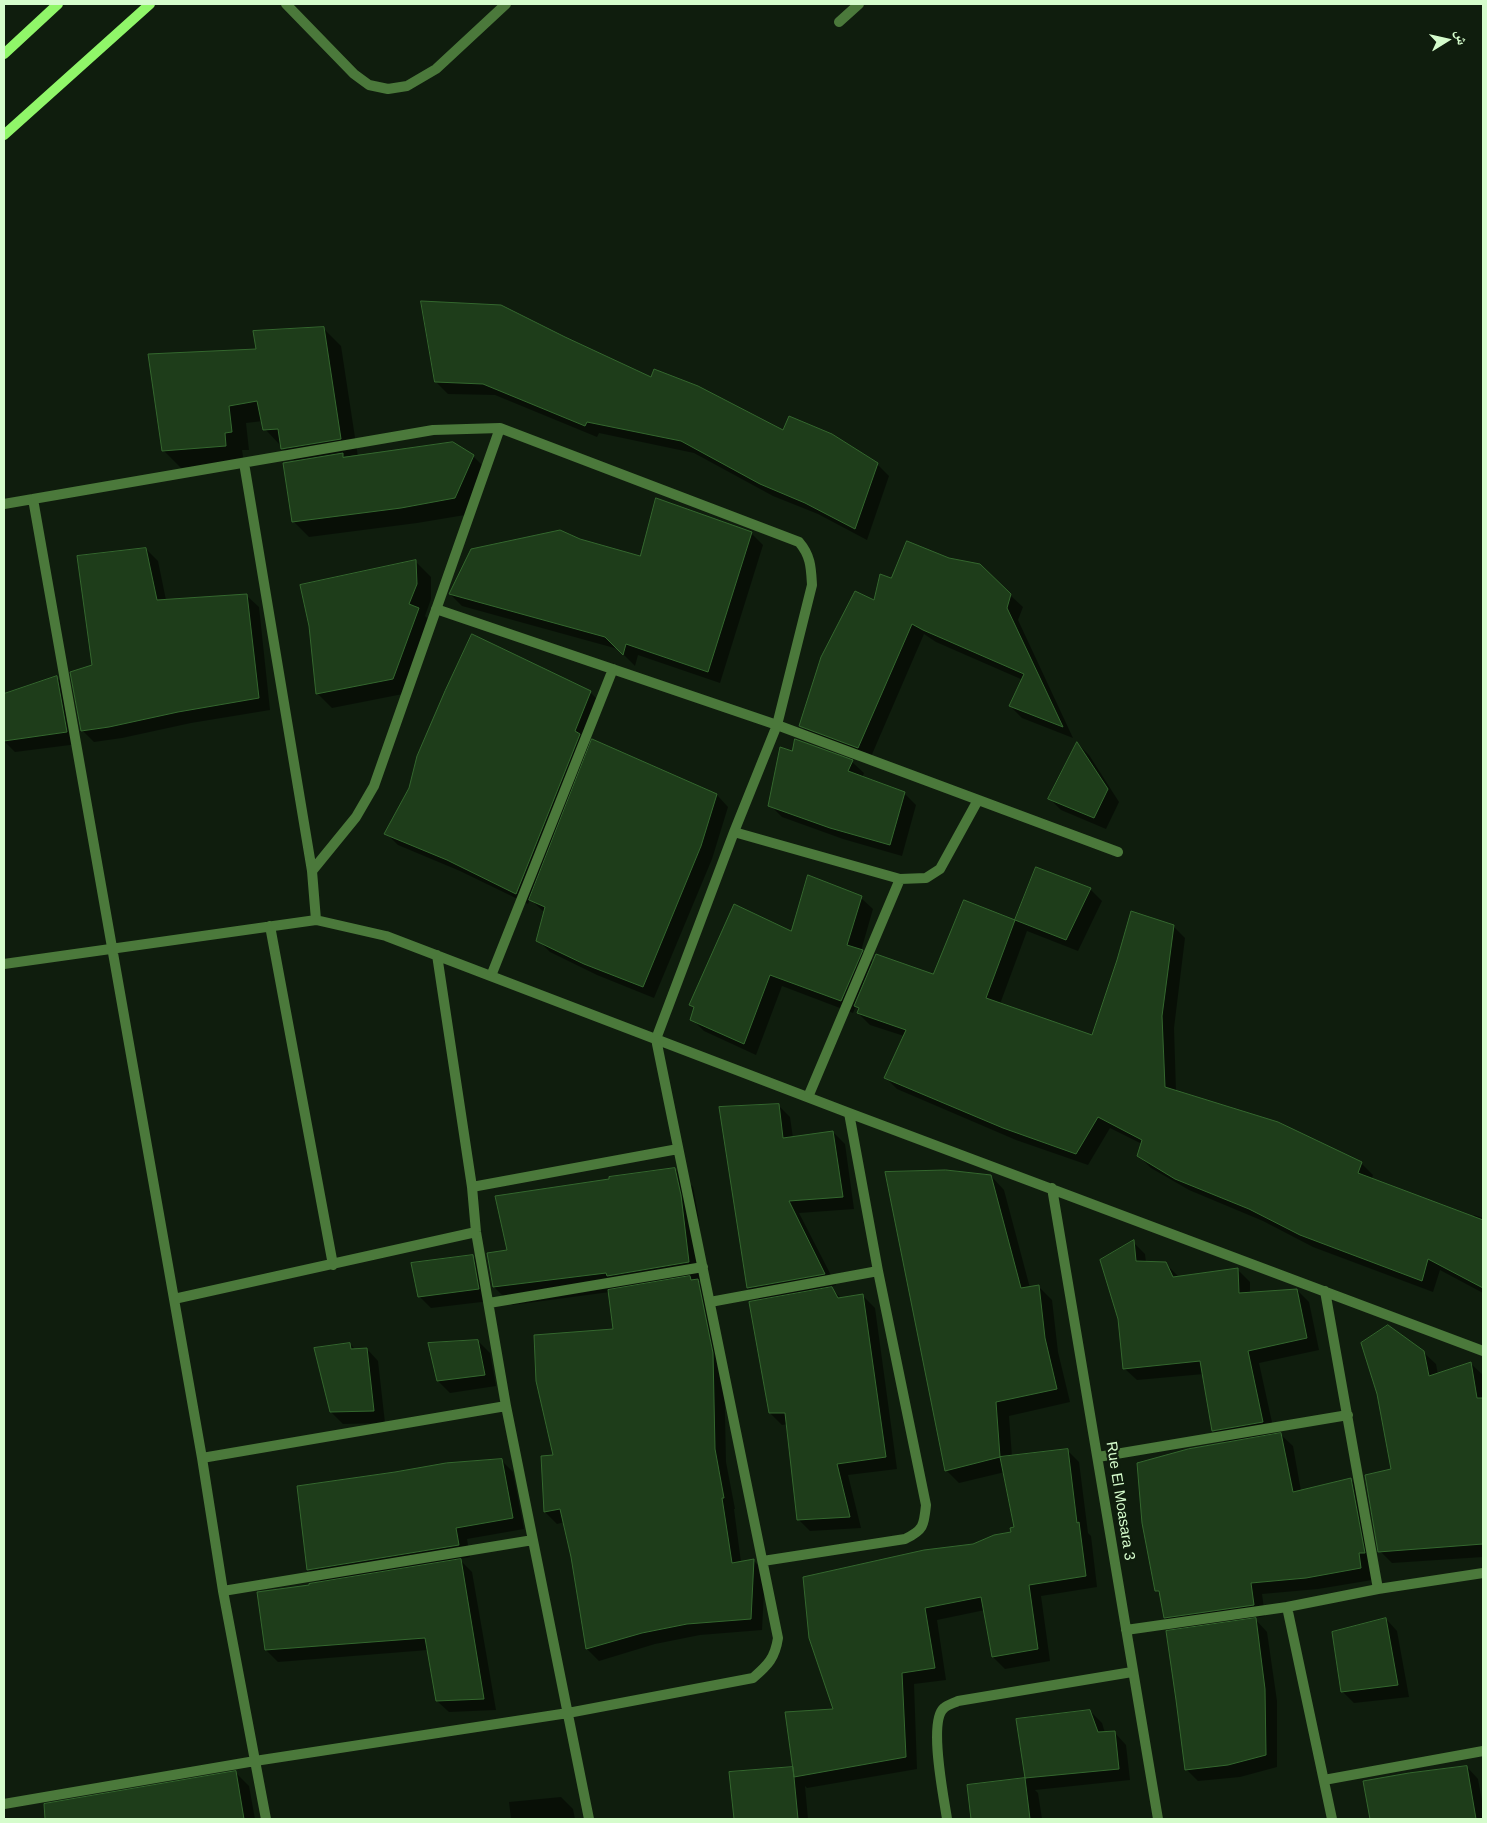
<!DOCTYPE html>
<meta charset="utf-8">
<style>
body{margin:0}
#map{position:relative;width:1487px;height:1823px;overflow:hidden;background:#0f1d0d;font-family:Helvetica,"Noto Naskh Arabic",sans-serif}
canvas{display:block}
.frame{position:absolute;inset:0;border:5px solid #d5fccc;pointer-events:none}
.north{position:absolute;left:1422px;top:15px;width:50px;height:50px;-webkit-text-stroke:4px #0f1d0d;paint-order:stroke;rotate:80deg;font-size:14px;font-weight:700;line-height:20px;text-align:center;color:#d5fccc}
.north::after{content:'';display:block;margin:auto;width:18px;height:22px;background:#d5fccc;clip-path:polygon(50% 0,100% 100%,50% 72%,0 100%)}
</style>
<div id="map">
<canvas width="1487" height="1823"></canvas>
<div class="frame"></div>
<div class="north">ش</div>
</div>
<script>
const ctx = document.querySelector('canvas').getContext('2d');
ctx.lineJoin = 'round';
function fillPath(path, color) { ctx.fillStyle = color; ctx.fill(path, 'evenodd'); }
function trace(path, color, width, dash) { ctx.strokeStyle = color; ctx.lineWidth = width; ctx.lineCap = dash ? 'butt' : 'round'; ctx.setLineDash(dash || []); ctx.stroke(path); }
function write(font, color, halo, rows, align = 'center') {
  ctx.font = font + ' Helvetica,sans-serif'; ctx.lineWidth = 4.5; ctx.setLineDash([]); ctx.textBaseline = 'middle'; ctx.strokeStyle = halo; ctx.fillStyle = color; for (const [text, x, y, turn = 0] of rows) {
    ctx.save(); ctx.translate(x, y); ctx.rotate((+turn || 0) * Math.PI / 180); ctx.textAlign = isNaN(turn) ? turn : align; if (halo) ctx.strokeText(text, 0, 0); ctx.fillText(text, 0, 0); ctx.restore();
  }
}
const shadow = new Path2D(`
 M 323,328 L 341,346 L 358,457 L 473,456 L 489,472 L 471,514 L 417,523 L 309,537 L 293,521 L 296,462 L 265,429 L 263,421 L 246,423 L 249,450 L 242,450 L 244,463 L 181,468 L 163,450 L 257,351 Z
 M 564,339 L 652,379 L 784,432 L 877,464 L 889,476 L 867,540 L 818,514 L 773,496 L 694,453 L 599,433 L 597,437 L 495,395 L 448,394 L 436,382 Z
 M 751,533 L 763,545 L 720,683 L 638,655 L 635,666 L 618,649 L 462,606 L 450,594 L 641,557 Z
 M 146,549 L 158,561 L 166,600 L 247,596 L 259,607 L 270,710 L 191,723 L 122,738 L 94,742 L 82,730 L 93,665 Z
 M 416,562 L 431,577 L 431,599 L 425,616 L 433,624 L 408,693 L 332,708 L 317,693 Z
 M 892,580 L 1010,595 L 1023,607 L 1018,620 L 1073,738 L 1022,718 L 1010,706 L 1023,680 L 936,642 L 924,634 L 870,759 L 813,738 L 801,726 L 875,602 Z
 M 57,678 L 69,689 L 78,744 L 15,752 L 4,741 L 4,695 Z
 M 590,692 L 602,704 L 587,742 L 591,746 L 717,795 L 728,807 L 712,859 L 654,998 L 597,975 L 550,952 L 538,940 L 545,913 L 530,899 L 528,904 L 460,871 L 398,845 L 386,833 Z
 M 1078,744 L 1089,755 L 1119,802 L 1106,829 L 1061,810 L 1049,798 Z
 M 792,752 L 852,762 L 864,773 L 862,778 L 904,793 L 916,805 L 902,856 L 843,839 L 782,817 L 770,805 Z
 M 1037,869 L 1090,889 L 1102,901 L 1078,951 L 1027,931 L 1000,1004 L 1093,1037 L 1173,926 L 1185,938 L 1174,1028 L 1176,1091 L 1361,1163 L 1373,1175 L 1371,1180 L 1473,1218 L 1474,1215 L 1483,1218 L 1483,1293 L 1440,1270 L 1433,1292 L 1313,1247 L 1263,1221 L 1189,1190 L 1151,1168 L 1139,1156 L 1142,1144 L 1110,1128 L 1088,1165 L 1016,1140 L 897,1089 L 885,1077 L 904,1036 L 870,1025 L 858,1013 L 859,1010 L 856,1006 L 853,1013 L 782,986 L 756,1055 L 704,1031 L 692,1019 L 695,1009 L 690,1004 L 791,933 L 861,898 L 873,909 L 861,951 L 874,963 L 934,975 L 965,901 L 1016,921 Z
 M 778,1105 L 790,1117 L 793,1138 L 833,1132 L 845,1144 L 854,1209 L 799,1213 L 836,1285 L 830,1287 L 842,1299 L 863,1296 L 875,1308 L 897,1469 L 848,1475 L 861,1528 L 810,1531 L 798,1519 L 788,1424 L 782,1425 L 770,1413 L 761,1301 L 748,1288 Z
 M 675,1169 L 693,1187 L 698,1214 L 706,1280 L 698,1281 L 709,1292 L 724,1366 L 726,1462 L 735,1509 L 734,1509 L 741,1562 L 753,1560 L 765,1572 L 762,1630 L 700,1635 L 655,1644 L 599,1661 L 587,1649 L 572,1557 L 565,1522 L 557,1524 L 545,1512 L 554,1456 L 614,1330 L 610,1292 L 512,1305 L 494,1287 L 508,1252 Z
 M 991,1176 L 1004,1190 L 1030,1288 L 1038,1286 L 1052,1300 L 1058,1352 L 1070,1402 L 1009,1416 L 1012,1457 L 1067,1450 L 1079,1462 L 1088,1533 L 1091,1536 L 1097,1587 L 1041,1596 L 1050,1661 L 1005,1669 L 993,1657 L 985,1610 L 937,1620 L 946,1680 L 914,1684 L 917,1769 L 807,1788 L 805,1786 L 808,1819 L 736,1819 L 735,1814 L 794,1768 L 834,1710 L 974,1545 L 1012,1533 L 1015,1528 L 1005,1472 L 959,1483 L 946,1470 Z
 M 1133,1242 L 1145,1254 L 1146,1263 L 1166,1264 L 1179,1277 L 1238,1270 L 1250,1282 L 1250,1294 L 1297,1290 L 1309,1302 L 1319,1350 L 1259,1363 L 1275,1436 L 1281,1435 L 1293,1446 L 1301,1491 L 1351,1480 L 1363,1492 L 1372,1580 L 1318,1589 L 1262,1594 L 1265,1616 L 1254,1618 L 1267,1632 L 1277,1701 L 1277,1767 L 1240,1777 L 1198,1781 L 1186,1769 L 1178,1631 L 1165,1617 L 1161,1596 L 1156,1590 L 1226,1444 L 1213,1430 L 1204,1374 L 1137,1380 L 1125,1369 Z
 M 473,1256 L 484,1268 L 490,1301 L 431,1308 L 419,1296 Z
 M 478,1341 L 490,1353 L 496,1386 L 450,1393 L 438,1381 L 430,1345 Z
 M 350,1344 L 356,1350 L 367,1349 L 378,1361 L 385,1423 L 343,1424 L 331,1412 Z
 M 1423,1352 L 1436,1364 L 1438,1375 L 1471,1364 L 1483,1375 L 1483,1557 L 1392,1563 L 1380,1551 L 1393,1470 Z
 M 501,1460 L 513,1472 L 524,1529 L 467,1539 L 470,1557 L 459,1559 L 472,1572 L 496,1710 L 449,1712 L 437,1701 L 428,1650 L 278,1662 L 266,1650 L 322,1583 L 309,1570 Z
 M 1386,1619 L 1397,1631 L 1409,1697 L 1354,1703 L 1342,1691 Z
 M 1090,1711 L 1102,1723 L 1105,1733 L 1115,1733 L 1126,1745 L 1130,1780 L 1035,1790 L 1038,1793 L 1042,1819 L 973,1819 L 969,1786 L 1027,1779 L 1018,1720 Z
 M 1467,1767 L 1478,1779 L 1483,1806 L 1483,1819 L 1371,1819 L 1365,1782 Z
 M 236,1773 L 249,1786 L 255,1819 L 53,1819 L 50,1805 Z
 M 561,1797 L 573,1809 L 575,1819 L 511,1819 L 509,1802 Z`);
const building = new Path2D(`
 M 421,301 L 501,305 L 565,337 L 651,377 L 654,369 L 698,386 L 783,430 L 789,416 L 832,434 L 878,463 L 855,529 L 805,503 L 760,484 L 681,441 L 587,422 L 585,426 L 483,384 L 435,382 Z
 M 324,327 L 341,439 L 281,449 L 278,429 L 263,430 L 257,401 L 229,406 L 232,432 L 225,433 L 226,446 L 162,451 L 148,354 L 256,349 L 253,331 Z
 M 453,442 L 474,455 L 455,498 L 401,508 L 292,522 L 283,463 L 343,453 L 343,457 Z
 M 656,498 L 752,532 L 708,672 L 626,644 L 623,655 L 605,637 L 449,594 L 471,549 L 560,530 L 580,539 L 640,556 Z
 M 907,541 L 949,558 L 980,564 L 1011,594 L 1007,608 L 1063,727 L 1009,706 L 1024,674 L 923,630 L 912,624 L 858,748 L 799,726 L 821,657 L 855,591 L 874,600 L 880,574 L 891,578 Z
 M 146,548 L 157,600 L 247,594 L 259,698 L 178,712 L 109,727 L 81,731 L 70,672 L 92,665 L 77,556 Z
 M 416,560 L 417,584 L 409,604 L 419,608 L 393,679 L 316,694 L 309,626 L 300,585 Z
 M 472,634 L 591,691 L 575,731 L 580,734 L 516,894 L 447,860 L 384,834 L 409,788 L 417,756 L 445,691 Z
 M 57,676 L 67,732 L 4,741 L 4,694 Z
 M 592,739 L 717,794 L 701,846 L 643,987 L 584,964 L 536,941 L 545,907 L 529,900 Z
 M 795,739 L 853,760 L 848,771 L 905,792 L 890,845 L 830,828 L 768,806 L 780,747 L 792,751 Z
 M 1077,742 L 1108,789 L 1094,818 L 1048,799 Z
 M 1036,867 L 1091,888 L 1066,940 L 1015,920 Z
 M 808,875 L 862,896 L 847,945 L 863,950 L 841,1001 L 770,975 L 744,1044 L 690,1020 L 694,1007 L 689,1005 L 734,904 L 791,931 Z
 M 964,900 L 1015,920 L 986,998 L 1092,1035 L 1117,960 L 1131,911 L 1174,925 L 1162,1016 L 1165,1087 L 1278,1122 L 1362,1162 L 1358,1173 L 1483,1220 L 1483,1288 L 1428,1259 L 1422,1281 L 1300,1235 L 1249,1209 L 1175,1179 L 1137,1156 L 1142,1140 L 1098,1117 L 1076,1154 L 1003,1128 L 884,1078 L 906,1030 L 857,1013 L 859,1008 L 854,1006 L 876,954 L 933,974 Z
 M 779,1104 L 783,1138 L 833,1131 L 843,1197 L 789,1201 L 825,1274 L 747,1288 L 719,1107 Z
 M 675,1168 L 681,1195 L 689,1262 L 607,1276 L 606,1273 L 493,1287 L 487,1253 L 507,1250 L 495,1196 L 609,1179 L 609,1177 Z
 M 946,1170 L 991,1175 L 1021,1288 L 1039,1285 L 1045,1338 L 1057,1389 L 996,1402 L 1000,1457 L 945,1471 L 885,1172 Z
 M 1134,1240 L 1136,1261 L 1166,1262 L 1173,1277 L 1238,1268 L 1239,1293 L 1297,1289 L 1307,1338 L 1248,1351 L 1263,1422 L 1212,1431 L 1200,1361 L 1123,1369 L 1118,1319 L 1100,1260 Z
 M 473,1255 L 479,1289 L 418,1297 L 411,1263 Z
 M 690,1276 L 691,1280 L 698,1279 L 713,1353 L 715,1449 L 724,1498 L 722,1498 L 732,1563 L 754,1559 L 751,1619 L 687,1624 L 642,1633 L 586,1649 L 571,1557 L 560,1509 L 544,1512 L 541,1456 L 553,1455 L 536,1381 L 534,1335 L 613,1329 L 608,1290 Z
 M 832,1287 L 838,1298 L 863,1294 L 886,1457 L 837,1464 L 850,1517 L 797,1520 L 785,1413 L 769,1413 L 749,1302 Z
 M 1388,1325 L 1424,1351 L 1429,1376 L 1471,1362 L 1477,1398 L 1483,1398 L 1483,1544 L 1378,1552 L 1365,1475 L 1391,1469 L 1377,1394 L 1361,1343 Z
 M 478,1340 L 485,1375 L 437,1381 L 428,1343 Z
 M 350,1343 L 351,1349 L 367,1348 L 374,1411 L 330,1412 L 314,1348 Z
 M 1281,1433 L 1293,1492 L 1351,1478 L 1365,1553 L 1359,1553 L 1361,1568 L 1306,1578 L 1251,1583 L 1254,1605 L 1164,1618 L 1159,1591 L 1155,1591 L 1142,1523 L 1137,1463 L 1188,1449 Z
 M 1068,1449 L 1077,1523 L 1079,1522 L 1086,1576 L 1029,1585 L 1038,1649 L 992,1657 L 981,1597 L 925,1608 L 935,1668 L 902,1673 L 906,1757 L 794,1777 L 785,1712 L 833,1709 L 809,1638 L 803,1577 L 924,1550 L 973,1544 L 994,1535 L 1011,1532 L 1010,1528 L 1014,1527 L 1000,1457 Z
 M 502,1459 L 513,1518 L 456,1528 L 459,1545 L 307,1570 L 297,1486 L 395,1472 L 446,1463 Z
 M 461,1559 L 484,1699 L 436,1701 L 425,1638 L 265,1650 L 257,1592 L 309,1585 L 309,1584 Z
 M 1256,1618 L 1265,1689 L 1266,1755 L 1228,1765 L 1185,1770 L 1176,1700 L 1166,1631 Z
 M 1386,1618 L 1398,1685 L 1341,1692 L 1332,1632 Z
 M 1090,1710 L 1098,1732 L 1115,1731 L 1119,1769 L 1025,1778 L 1016,1719 Z
 M 1467,1766 L 1476,1819 L 1370,1819 L 1363,1781 L 1409,1773 Z
 M 793,1767 L 798,1819 L 734,1819 L 729,1772 Z
 M 236,1771 L 244,1819 L 45,1819 L 44,1804 Z
 M 1025,1778 L 1030,1819 L 971,1819 L 967,1785 Z`);
const minor = new Path2D(`
 M 286,4 L 354,74 L 369,85 L 388,89 L 407,86 L 436,69 L 506,4
 M 839,22 L 859,4
 M 244,463 L 312,871 L 316,920
 M 33,499 L 202,1458 L 223,1591 L 266,1819
 M 4,504 L 433,430 L 500,428 L 799,542 C 811,556 811,568 812,585 L 777,725 L 734,832 L 656,1039 L 778,1638 C 775,1658 768,1665 753,1678 L 568,1713 L 255,1761 L 4,1804
 M 436,609 L 777,725 L 1118,852
 M 734,832 L 900,879 L 926,878 L 940,869 L 978,800
 M 312,871 L 356,817 L 374,786 L 500,428
 M 270,926 L 333,1265
 M 437,955 L 472,1187 L 476,1232 L 506,1406 L 589,1819
 M 4,964 L 316,920 L 386,936 L 849,1113 L 1483,1351
 M 491,976 L 613,669
 M 808,1097 L 900,879
 M 472,1187 L 678,1149
 M 1052,1188 L 1158,1819
 M 1325,1291 L 1378,1589
 M 174,1299 L 476,1232
 M 710,1302 L 878,1271
 M 489,1303 L 703,1267
 M 1098,1457 L 1348,1415
 M 202,1458 L 506,1406
 M 763,1561 L 905,1539 C 924,1530 924,1525 926,1505 L 878,1271 L 849,1113
 M 223,1591 L 533,1540
 M 1287,1607 L 1332,1819
 M 1126,1630 L 1287,1607 L 1378,1589 L 1483,1573
 M 1324,1780 L 1483,1751
 M 947,1819 C 944,1798 928,1721 944,1708 C 947,1705 954,1703 958,1701 L 1132,1672`);
const secondary = new Path2D(`
 M 4,54 L 58,4
 M 4,135 L 150,4`);
const streetNames = [
 ["Rue El Moasara 3",1120,1501,81]
];
fillPath(shadow, '#0007');
fillPath(building, '#1e3d1a');
trace(building, '#34672e', 1);
trace(minor, '#4b793b', 10);
trace(secondary, '#90f669', 10);
write('15px', '#d5fccc', '#0f1d0d', streetNames);
</script>
